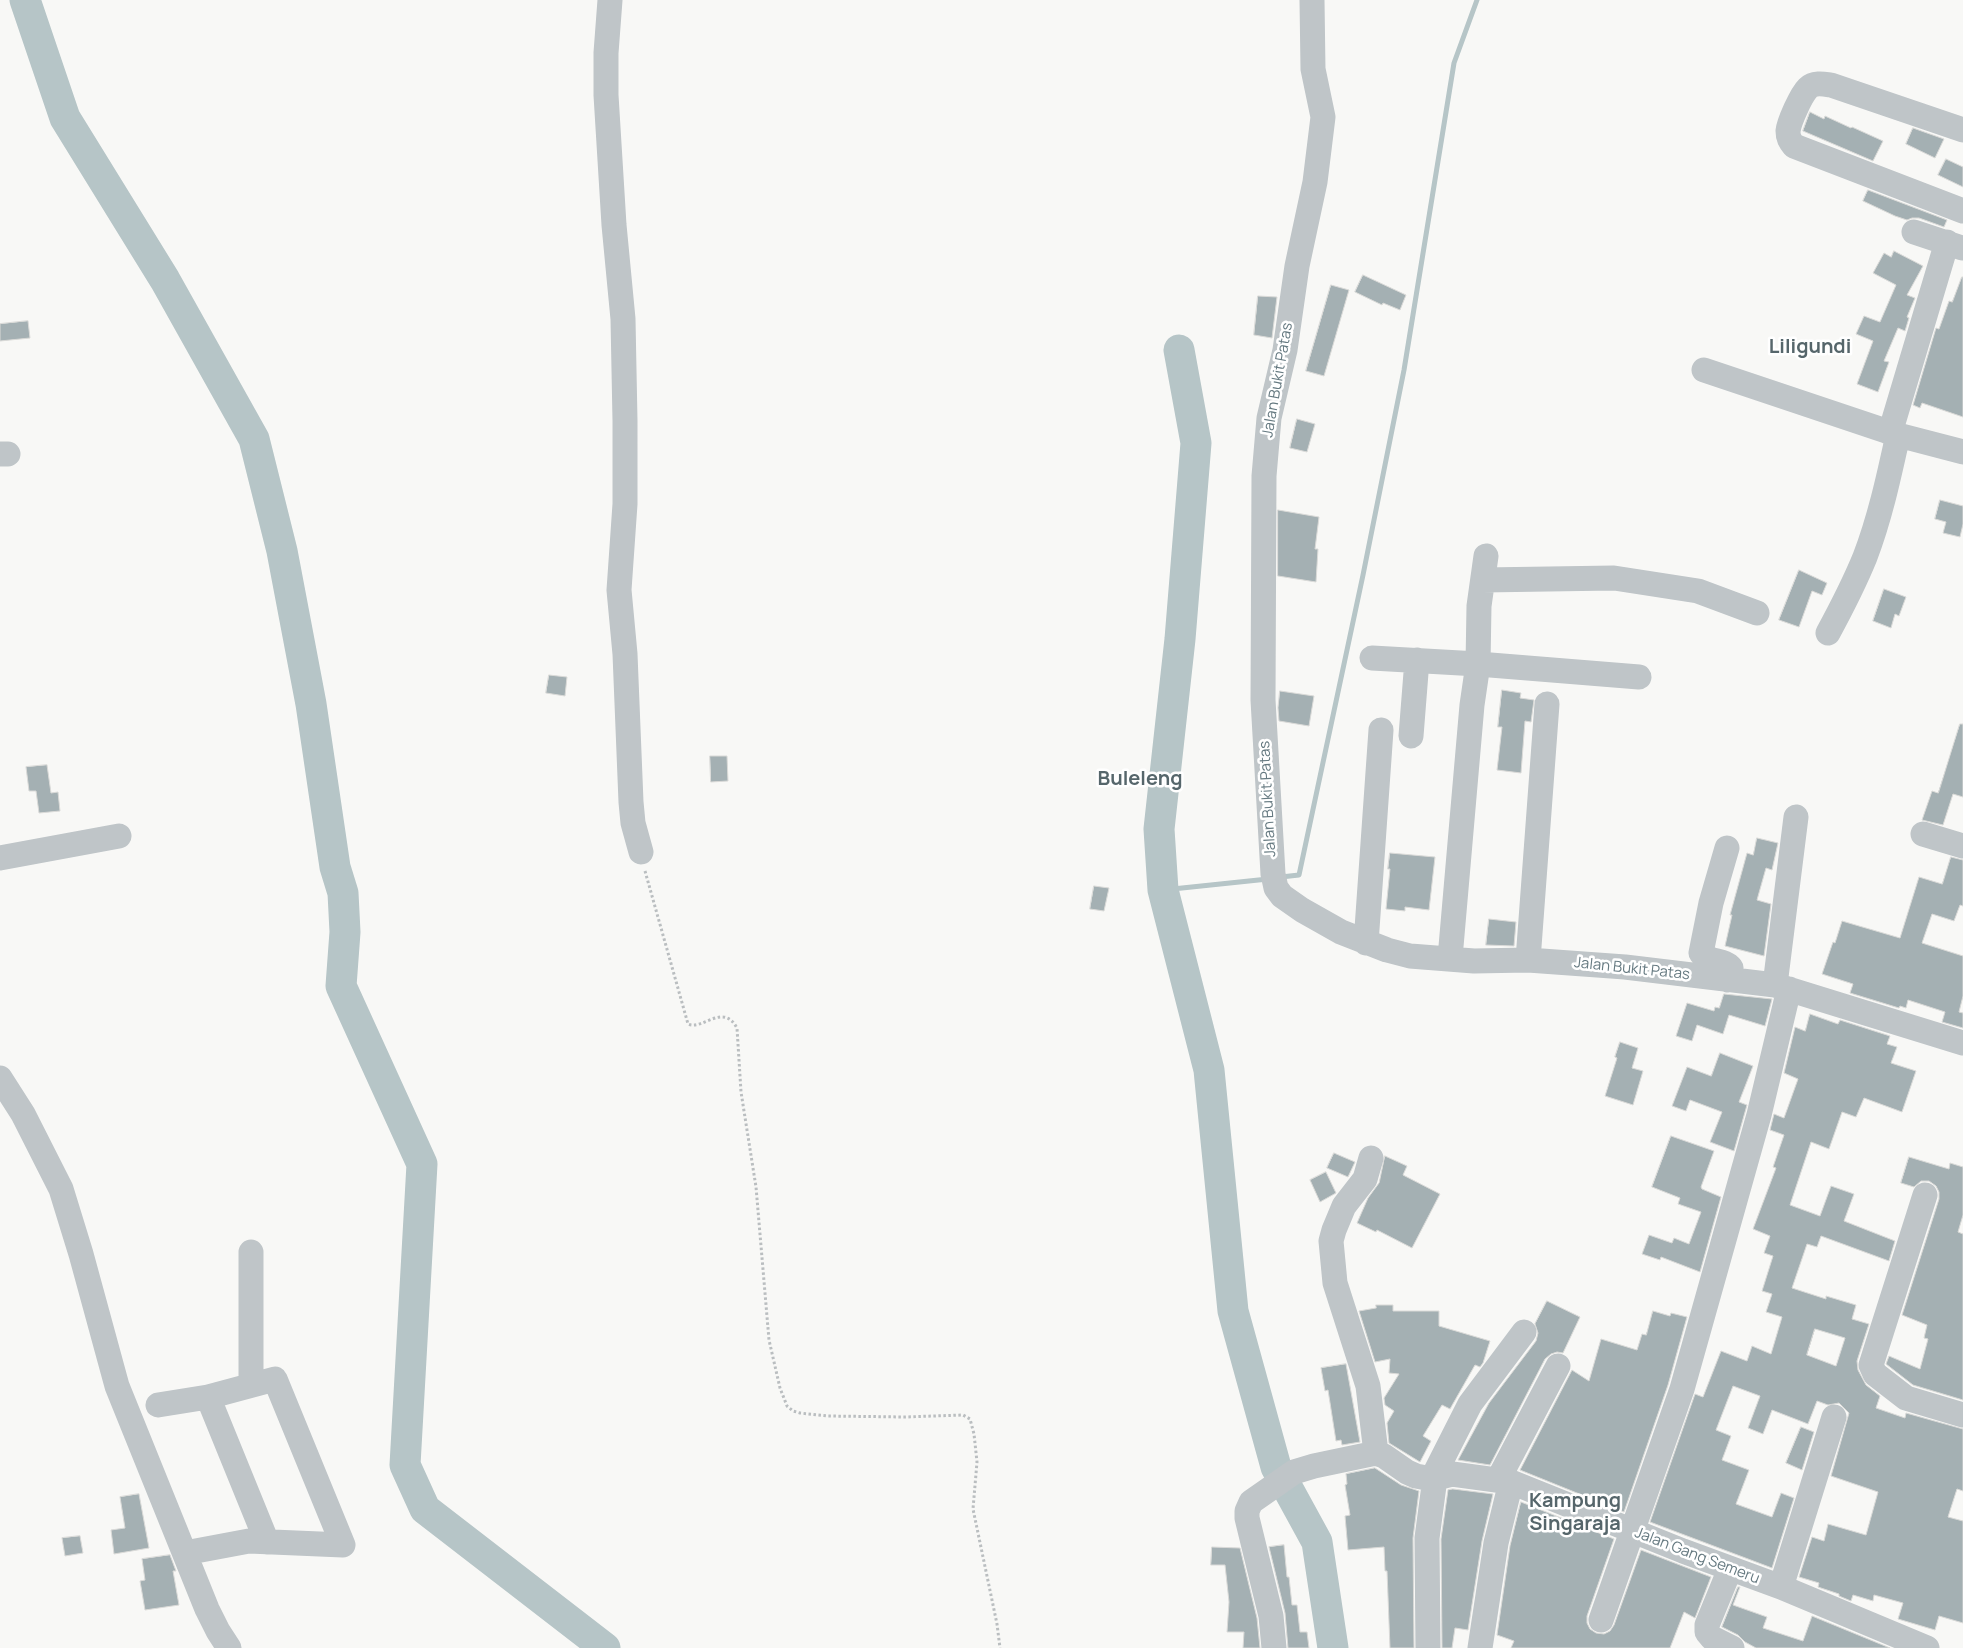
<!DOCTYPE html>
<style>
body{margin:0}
canvas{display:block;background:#f8f8f6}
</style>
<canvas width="1963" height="1648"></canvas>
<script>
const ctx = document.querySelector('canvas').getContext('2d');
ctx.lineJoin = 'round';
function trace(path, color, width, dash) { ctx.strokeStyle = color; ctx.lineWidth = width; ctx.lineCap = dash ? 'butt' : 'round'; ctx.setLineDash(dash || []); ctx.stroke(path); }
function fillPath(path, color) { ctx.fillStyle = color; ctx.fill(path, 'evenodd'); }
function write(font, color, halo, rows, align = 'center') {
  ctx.font = font + ' Manrope,sans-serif'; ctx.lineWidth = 5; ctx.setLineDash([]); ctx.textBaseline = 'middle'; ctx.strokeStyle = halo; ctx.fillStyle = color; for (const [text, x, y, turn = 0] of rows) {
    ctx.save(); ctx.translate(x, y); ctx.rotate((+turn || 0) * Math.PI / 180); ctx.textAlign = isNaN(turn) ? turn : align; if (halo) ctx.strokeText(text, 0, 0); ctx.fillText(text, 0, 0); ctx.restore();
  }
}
const stream = new Path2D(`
 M 1281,877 L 1299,875 L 1363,575 L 1404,370 L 1454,63 L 1477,0
 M 1163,890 L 1268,879`);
const river = new Path2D(`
 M 25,0 L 65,118 L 165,280 L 254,439 L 282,551 L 311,704 L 335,867 L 343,893 L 345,932 L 341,986 L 422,1164 L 405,1465 L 425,1509 L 605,1648
 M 1179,350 L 1196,443 L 1180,639 L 1159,829 L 1163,890 L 1209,1070 L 1233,1311 L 1276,1467 L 1317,1542 L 1333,1648`);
const building = new Path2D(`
 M 1810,112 L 1824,119 L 1825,116 L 1851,128 L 1852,127 L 1883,141 L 1873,161 L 1803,131 Z
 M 1913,128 L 1944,139 L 1935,158 L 1906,144 Z
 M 1946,159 L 1963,167 L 1963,187 L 1938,175 Z
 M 1868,190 L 1947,220 L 1944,227 L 1919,218 L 1912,218 L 1907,220 L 1895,216 L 1863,201 Z
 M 1894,251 L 1923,266 L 1907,295 L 1915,298 L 1907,317 L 1909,318 L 1905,331 L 1898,328 L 1884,361 L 1889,362 L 1878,392 L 1857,384 L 1873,341 L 1856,334 L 1864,316 L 1880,322 L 1896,285 L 1873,273 L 1884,253 L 1891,257 Z
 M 1363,275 L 1406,295 L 1400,310 L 1383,303 L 1382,305 L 1355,292 Z
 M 1962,277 L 1963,277 L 1963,417 L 1922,403 L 1920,408 L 1913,405 L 1936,328 L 1939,329 L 1949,301 L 1952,302 Z
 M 1331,285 L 1349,290 L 1324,376 L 1306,371 Z
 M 1258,296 L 1277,297 L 1272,338 L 1254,335 Z
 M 28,321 L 30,338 L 0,341 L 0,324 Z
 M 1297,419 L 1315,424 L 1307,452 L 1290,448 Z
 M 1940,500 L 1963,506 L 1963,524 L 1960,537 L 1943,533 L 1946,522 L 1935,519 Z
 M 1278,510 L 1319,517 L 1315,549 L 1318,549 L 1316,582 L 1278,576 Z
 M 1799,570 L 1827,583 L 1822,595 L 1812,591 L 1799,627 L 1779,620 Z
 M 1884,589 L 1906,597 L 1899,616 L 1895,614 L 1891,628 L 1873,621 Z
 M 549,675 L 567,677 L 565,696 L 546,693 Z
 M 1502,690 L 1521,693 L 1520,698 L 1534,700 L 1531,722 L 1525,721 L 1521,773 L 1497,770 L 1502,727 L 1498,727 Z
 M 1280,691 L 1314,696 L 1309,726 L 1279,721 L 1278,708 Z
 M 1960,724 L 1963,724 L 1963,797 L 1953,794 L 1943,825 L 1922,820 L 1932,791 L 1938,793 Z
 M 710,756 L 727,756 L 728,781 L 711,782 Z
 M 47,765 L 51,793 L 58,792 L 60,811 L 39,813 L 36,791 L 29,791 L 26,767 Z
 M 1757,838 L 1778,843 L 1772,870 L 1766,868 L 1757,900 L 1771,904 L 1764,956 L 1725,946 L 1732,915 L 1730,915 L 1747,853 L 1753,855 Z
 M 1390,853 L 1435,857 L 1429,910 L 1405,907 L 1405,911 L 1386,909 L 1390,869 L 1388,869 Z
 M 1951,857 L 1963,860 L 1963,906 L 1960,905 L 1954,921 L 1932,914 L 1922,943 L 1963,956 L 1963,996 L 1959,1012 L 1963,1013 L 1963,1028 L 1942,1022 L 1945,1012 L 1908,1000 L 1906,1008 L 1900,1006 L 1899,1008 L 1850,993 L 1853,984 L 1822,974 L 1833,942 L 1835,943 L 1842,921 L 1900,938 L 1919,877 L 1942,884 Z
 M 1094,886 L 1109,888 L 1104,911 L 1090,909 Z
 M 1489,919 L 1516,922 L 1514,946 L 1486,945 Z
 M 1724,994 L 1772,999 L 1765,1026 L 1729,1015 L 1723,1034 L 1697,1025 L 1692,1041 L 1676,1036 L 1687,1003 L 1714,1011 L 1715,1007 L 1719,1008 Z
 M 1810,1014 L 1838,1024 L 1840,1020 L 1890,1036 L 1887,1044 L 1897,1047 L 1891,1063 L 1916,1071 L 1902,1112 L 1864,1098 L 1856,1117 L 1842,1112 L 1829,1149 L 1811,1142 L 1790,1205 L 1820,1216 L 1831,1186 L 1854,1194 L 1844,1221 L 1895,1241 L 1889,1261 L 1821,1236 L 1817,1247 L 1807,1244 L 1792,1288 L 1826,1299 L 1826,1296 L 1856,1305 L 1852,1319 L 1869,1324 L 1857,1361 L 1858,1370 L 1866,1385 L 1880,1396 L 1876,1408 L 1905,1418 L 1906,1413 L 1963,1429 L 1963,1491 L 1957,1489 L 1948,1517 L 1963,1521 L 1963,1623 L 1939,1616 L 1935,1630 L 1898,1619 L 1903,1603 L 1874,1595 L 1873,1601 L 1853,1595 L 1851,1601 L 1839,1596 L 1839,1594 L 1818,1587 L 1819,1583 L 1799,1577 L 1812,1537 L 1824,1541 L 1828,1524 L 1866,1535 L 1878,1492 L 1831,1476 L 1849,1413 L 1839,1403 L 1828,1405 L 1817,1401 L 1808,1424 L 1772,1410 L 1763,1434 L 1748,1428 L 1760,1396 L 1733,1386 L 1716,1430 L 1731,1436 L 1722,1460 L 1749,1470 L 1736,1504 L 1772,1517 L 1781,1493 L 1794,1498 L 1772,1568 L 1650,1522 L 1695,1394 L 1703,1397 L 1721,1351 L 1747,1361 L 1752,1346 L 1771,1354 L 1782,1317 L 1766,1312 L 1772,1294 L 1762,1291 L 1773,1256 L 1764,1253 L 1770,1236 L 1753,1229 L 1776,1168 L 1773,1167 L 1784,1135 L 1770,1130 L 1774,1114 L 1784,1118 L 1798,1079 L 1784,1073 L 1795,1027 L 1805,1031 ZM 1815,1329 L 1845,1338 L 1836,1366 L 1807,1355 Z
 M 1620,1042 L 1638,1048 L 1632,1068 L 1643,1071 L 1633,1105 L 1605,1096 L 1617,1058 L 1615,1057 Z
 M 1720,1053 L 1753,1066 L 1739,1102 L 1747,1105 L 1734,1151 L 1710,1142 L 1722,1112 L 1690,1100 L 1686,1111 L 1672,1106 L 1687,1067 L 1711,1076 Z
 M 1671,1136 L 1714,1151 L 1701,1187 L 1702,1189 L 1721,1197 L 1700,1272 L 1661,1257 L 1660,1260 L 1642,1254 L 1649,1235 L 1672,1243 L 1674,1238 L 1689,1244 L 1701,1212 L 1678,1204 L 1680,1198 L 1652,1187 Z
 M 1334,1153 L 1355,1162 L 1348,1177 L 1327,1168 Z
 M 1385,1156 L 1407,1166 L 1403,1175 L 1440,1194 L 1412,1248 L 1377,1230 L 1376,1232 L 1357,1223 L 1368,1198 L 1379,1183 Z
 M 1909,1157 L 1949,1169 L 1950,1163 L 1963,1167 L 1963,1215 L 1958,1232 L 1963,1234 L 1963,1400 L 1913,1385 L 1886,1364 L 1889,1356 L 1920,1369 L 1928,1339 L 1924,1338 L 1927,1325 L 1902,1315 L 1939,1199 L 1939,1192 L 1936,1186 L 1929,1181 L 1921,1181 L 1914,1187 L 1901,1183 Z
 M 1326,1172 L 1336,1193 L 1320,1202 L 1310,1180 Z
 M 1547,1301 L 1580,1317 L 1563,1353 L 1557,1352 L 1551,1354 L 1545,1359 L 1490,1465 L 1458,1460 L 1489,1403 L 1536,1341 L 1538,1333 L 1535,1324 Z
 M 1376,1305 L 1393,1305 L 1393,1311 L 1439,1311 L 1439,1326 L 1490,1341 L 1483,1363 L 1480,1367 L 1475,1365 L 1450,1409 L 1442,1405 L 1423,1436 L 1431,1441 L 1420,1462 L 1389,1443 L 1387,1423 L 1394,1411 L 1385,1405 L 1384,1398 L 1399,1374 L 1389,1373 L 1390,1359 L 1375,1362 L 1359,1311 L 1376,1308 Z
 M 1653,1311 L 1670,1316 L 1671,1313 L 1687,1317 L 1668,1385 L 1624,1512 L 1520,1470 L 1572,1370 L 1589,1381 L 1601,1339 L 1637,1350 L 1642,1334 L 1646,1335 Z
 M 1346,1364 L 1360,1442 L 1342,1445 L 1341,1440 L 1336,1441 L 1328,1390 L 1325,1391 L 1321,1368 Z
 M 1801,1427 L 1814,1432 L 1802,1470 L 1786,1463 Z
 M 1375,1468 L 1401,1485 L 1419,1491 L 1413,1538 L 1414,1648 L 1390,1648 L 1387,1571 L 1385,1571 L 1384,1547 L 1348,1550 L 1345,1516 L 1350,1515 L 1345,1485 L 1347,1484 L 1346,1474 Z
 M 1453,1489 L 1493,1494 L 1482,1541 L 1468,1630 L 1455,1628 L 1452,1648 L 1442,1648 L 1441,1539 L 1448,1490 Z
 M 139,1494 L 149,1548 L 114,1554 L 111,1530 L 125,1528 L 120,1497 Z
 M 1521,1502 L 1614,1539 L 1587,1616 L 1587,1623 L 1590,1629 L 1596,1633 L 1604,1634 L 1610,1631 L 1614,1625 L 1641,1550 L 1711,1577 L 1695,1618 L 1684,1612 L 1670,1648 L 1511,1648 L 1514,1641 L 1497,1635 L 1510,1546 Z
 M 80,1536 L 83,1553 L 65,1556 L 62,1538 Z
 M 1284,1545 L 1287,1577 L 1289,1577 L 1292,1605 L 1297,1605 L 1300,1632 L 1307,1632 L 1309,1648 L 1288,1648 L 1285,1613 L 1269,1547 Z
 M 1212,1547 L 1240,1548 L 1257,1618 L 1260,1648 L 1243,1648 L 1244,1632 L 1227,1632 L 1229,1602 L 1225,1565 L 1211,1565 Z
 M 170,1555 L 176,1571 L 173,1571 L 179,1605 L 145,1610 L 140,1581 L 145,1580 L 142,1559 Z
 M 1738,1587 L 1740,1587 L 1733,1605 L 1767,1617 L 1763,1628 L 1803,1641 L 1812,1616 L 1890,1648 L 1756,1648 L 1745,1642 L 1738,1635 L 1722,1627 Z`);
const path = new Path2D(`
 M 645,871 L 688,1024 C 702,1031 723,1002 737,1028 L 741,1092 L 756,1187 L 769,1340 L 780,1388 L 787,1406 L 793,1411 L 800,1413 L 828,1416 L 905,1417 L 963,1415 L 970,1419 L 974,1434 L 977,1462 L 973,1509 L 997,1624 L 1000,1648`);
const minor = new Path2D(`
 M 610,0 L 606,53 L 606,95 L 614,225 L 623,319 L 625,421 L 625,504 L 619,590 L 625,654 L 631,802 L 633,823 L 641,852
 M 1312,0 L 1313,69 L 1323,117 L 1315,182 L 1297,266 L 1285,350 L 1269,418 L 1264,476 L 1263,700 L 1273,874 L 1276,888 L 1282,896 L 1302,910 L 1341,932 L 1387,950 L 1410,956 L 1474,961 L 1528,960 L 1625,967 L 1775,985 L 1963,1043
 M 1963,130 L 1831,85 C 1824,84 1814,82 1808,88 C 1801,95 1789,122 1788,131 C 1788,138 1790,141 1794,146 L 1963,211
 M 1914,232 L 1962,248
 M 1704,370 L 1898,435 L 1963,452
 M 1890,433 L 1947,242
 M 0,454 L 8,454
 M 1483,580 L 1614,578 L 1698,591 L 1757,613
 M 1828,633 C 1841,609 1854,584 1865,557 C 1880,518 1889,476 1898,435
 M 1372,658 L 1478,664 L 1479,606 L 1486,556
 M 1411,736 L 1417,660
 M 1923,834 L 1963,846
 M 1727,848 L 1711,903 L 1701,953 C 1709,963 1724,959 1731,968 L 1728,980
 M 0,858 L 119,836
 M 1366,943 L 1381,730
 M 1450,958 L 1472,705 L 1478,664 L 1639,677
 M 1528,960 L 1547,704
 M 1775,985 L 1796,817
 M 0,1078 L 23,1114 L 61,1189 L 81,1254 L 117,1386 L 207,1609 L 218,1631 L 229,1648
 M 1371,1158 L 1365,1179 L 1344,1206 L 1334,1230 L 1331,1241 L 1335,1283 L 1368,1386 L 1376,1453
 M 1925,1195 L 1871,1365 L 1875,1374 L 1906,1398 L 1963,1415
 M 251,1252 L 251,1385
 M 208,1397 L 267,1542
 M 158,1405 L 208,1397 L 275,1379 L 343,1545 L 249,1541 L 185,1553
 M 1432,1479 L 1470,1404 L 1524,1332
 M 1498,1480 L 1558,1366
 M 1730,1569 L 1707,1625 L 1707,1632 L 1712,1638 L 1732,1648
 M 1781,1587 L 1834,1417
 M 1601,1620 L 1682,1389 L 1759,1115 L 1789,989
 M 1274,1648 L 1271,1616 L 1247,1518 L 1247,1511 L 1251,1502 L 1294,1472 L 1314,1466 L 1376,1453 L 1384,1456 L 1407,1472 L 1416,1476 L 1432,1479 L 1452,1474 L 1511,1482 L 1683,1551 L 1781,1587 L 1927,1648
 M 1428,1648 L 1427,1538 L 1435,1478
 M 1480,1648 L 1496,1543 L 1511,1482`);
const streetNames = [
 ["Jalan Bukit Patas",1278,380,-80],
 ["Jalan Bukit Patas",1268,799,-93],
 ["Jalan Bukit Patas",1632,969,6],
 ["Jalan Gang Semeru",1697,1556,21]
];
const districtNames = [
 ["Liligundi",1810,347],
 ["Buleleng",1140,779],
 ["Kampung",1575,1501],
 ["Singaraja",1575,1524]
];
trace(stream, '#b6c5c7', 5);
trace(river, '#b6c5c7', 31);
fillPath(building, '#a4b0b3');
trace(building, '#dadad8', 1);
trace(path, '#babec0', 3, [2.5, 2.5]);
trace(minor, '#bfc5c8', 25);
write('15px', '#657980', '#fff', streetNames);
write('bold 20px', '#56666b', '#fff', districtNames);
</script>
